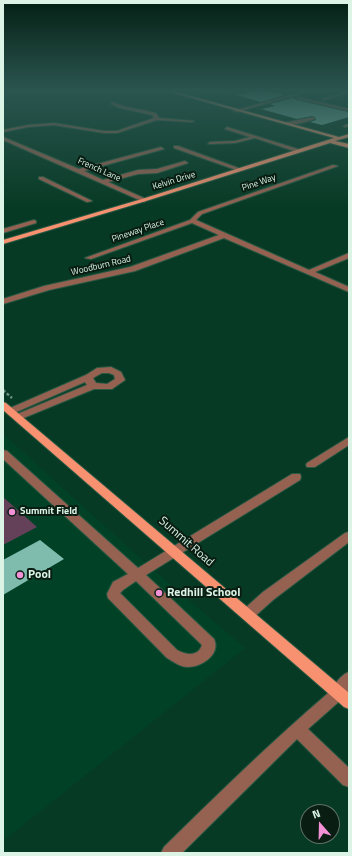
<!DOCTYPE html>
<style>
body{margin:0}
#map{position:relative;width:352px;height:856px;overflow:hidden;background:#073a24;font-family:"Titillium Web",sans-serif}
canvas{display:block}
.frame{position:absolute;inset:0;border:4px solid #dbf4e5;pointer-events:none}
.north{position:absolute;left:300px;top:804px;width:40px;height:40px;box-sizing:border-box;background:#091d13;border:1px solid #5d7367;border-radius:50%;rotate:340deg;font-size:11px;font-weight:700;line-height:16px;text-align:center;color:#dbf4e5}
.north::after{content:'';display:block;margin:auto;width:14px;height:18px;background:#f391d6;clip-path:polygon(50% 0,100% 100%,50% 72%,0 100%)}
</style>
<div id="map">
<canvas width="352" height="856"></canvas>
<div class="frame"></div>
<div class="north">N</div>
</div>
<script>
const ctx = document.querySelector('canvas').getContext('2d');
ctx.lineJoin = 'round';
function fillPath(path, color) { ctx.fillStyle = color; ctx.fill(path, 'evenodd'); }
function trace(path, color, width, dash) { ctx.strokeStyle = color; ctx.lineWidth = width; ctx.lineCap = dash ? 'butt' : 'round'; ctx.setLineDash(dash || []); ctx.stroke(path); }
function write(font, color, halo, rows, align = 'center') {
  ctx.font = font + ' "Titillium Web",sans-serif'; ctx.lineWidth = 4; ctx.setLineDash([]); ctx.textBaseline = 'middle'; ctx.strokeStyle = halo; ctx.fillStyle = color; for (const [text, x, y, turn = 0] of rows) {
    ctx.save(); ctx.translate(x, y); ctx.rotate((+turn || 0) * Math.PI / 180); ctx.textAlign = isNaN(turn) ? turn : align; if (halo) ctx.strokeText(text, 0, 0); ctx.fillText(text, 0, 0); ctx.restore();
  }
}
const built = new Path2D(`
 M 3,434 L 149,566 L 245,648 L 3,841 Z`);
const green = new Path2D(`
 M 3,497 L 37,527 L 3,545 Z`);
const building = new Path2D(`
 M 258,90 L 264,90 L 284,95 L 261,102 L 236,95 Z
 M 293,98 L 297,100 L 349,112 L 349,117 L 322,125 L 310,122 L 316,120 L 313,116 L 297,119 L 261,109 L 275,106 L 270,104 Z
 M 40,540 L 64,559 L 3,595 L 3,560 Z`);
const path = new Path2D(`
 M 3,390 L 12,398`);
const minor = new Path2D(`
 M 216,90 L 222,90 L 230,93 L 228,94 Z
 M 308,90 L 311,91 L 237,112 L 233,111 Z
 M 349,91 L 349,93 L 324,100 L 322,99 Z
 M 298,97 L 349,109 L 349,111 L 297,99 Z
 M 113,102 L 123,106 L 156,113 L 159,118 L 194,121 L 192,122 L 157,120 L 117,133 L 104,133 L 54,125 L 28,127 L 3,132 L 3,130 L 28,125 L 54,123 L 104,131 L 117,131 L 154,118 L 152,115 L 120,108 L 111,104 Z
 M 313,117 L 315,119 C 305,122 291,127 283,123 Z
 M 349,124 L 349,126 L 345,127 L 343,126 Z
 M 227,127 L 301,150 L 302,151 L 297,152 L 255,138 L 235,143 L 208,144 L 210,142 L 235,141 L 250,137 L 225,129 Z
 M 3,137 L 79,169 L 161,147 L 164,149 L 84,171 L 103,180 L 138,170 L 157,169 L 185,161 L 188,163 L 157,173 L 138,174 L 108,182 L 146,199 L 147,200 L 144,202 L 3,140 Z
 M 174,146 L 178,146 L 244,170 L 239,171 L 174,148 Z
 M 333,165 L 338,166 L 202,214 L 196,220 L 309,270 L 349,253 L 349,258 L 315,272 L 349,287 L 349,292 L 224,238 L 135,271 L 49,290 L 3,304 L 3,299 L 44,286 L 130,267 L 219,235 L 192,223 L 91,259 L 85,258 L 190,220 L 198,212 Z
 M 39,177 L 43,177 L 92,201 L 87,202 L 39,179 Z
 M 34,220 L 36,221 L 36,223 L 3,233 L 3,229 Z
 M 111,367 L 121,372 L 125,380 L 112,389 L 94,389 L 21,419 L 15,419 L 13,417 L 15,415 L 87,385 L 85,382 L 14,413 L 8,413 L 6,411 L 8,409 L 86,375 L 97,368 ZM 102,373 L 109,373 L 114,375 L 115,379 L 107,384 L 96,383 L 93,378 Z
 M 349,437 L 349,445 L 315,467 L 307,467 L 306,465 L 307,463 Z
 M 3,450 L 7,451 L 138,568 L 292,474 L 300,474 L 301,477 L 300,480 L 146,575 L 214,639 C 221,654 202,667 188,667 C 180,667 174,662 167,658 L 108,598 L 107,594 L 113,582 L 128,574 L 3,459 ZM 136,581 L 202,645 C 198,657 186,655 177,650 L 120,593 L 123,590 Z
 M 349,532 L 349,542 L 273,600 L 253,618 L 248,619 L 243,618 L 241,614 L 243,610 L 263,592 L 345,533 Z
 M 349,672 L 349,690 L 343,698 L 308,729 L 349,768 L 349,787 L 343,785 L 297,739 L 182,853 L 161,853 L 164,847 C 217,795 270,743 326,695 C 334,688 339,675 349,672 Z`);
const major = new Path2D(`
 M 163,90 L 169,90 L 339,137 L 349,134 L 349,137 L 335,141 L 349,144 L 349,148 L 330,143 L 146,201 L 3,244 L 3,240 L 142,199 L 334,138 Z
 M 3,402 L 6,403 L 349,693 L 349,709 L 344,707 L 3,410 Z`);
const markers = [
 [12,512,4,"#f391d6"],
 [20,575,4,"#f391d6"],
 [159,593,4,"#f391d6"]
];
const farStreetnames = [
 ["French Lane",99,170,24],
 ["Kelvin Drive",174,181,-17],
 ["Pine Way",259,183,-19],
 ["Pineway Place",138,231,-19],
 ["Woodburn Road",101,266,-13]
];
const poiNames = [
 ["Summit Field",20,512]
];
const nearStreetnames = [
 ["Summit Road",186,542,41]
];
const nearPoinames = [
 ["Pool",28,575],
 ["Redhill School",167,593]
];
fillPath(built, '#014227');
fillPath(green, '#644159');
fillPath(building, '#7fbcae');
trace(minor, '#295843', 2);
trace(major, '#295843', 2);
trace(path, '#6a907e', 2.5, [3, 2]);
fillPath(minor, '#956252');
fillPath(major, '#f8916f');
const sky = ctx.createLinearGradient(0, 0, 0, 210);
sky.addColorStop(0, '#042014');
sky.addColorStop(0.43, '#2b5550');
sky.addColorStop(1, '#2b555000');
ctx.fillStyle = sky;
ctx.fillRect(0, 0, 352, 210);
for (const [x, y, r, color] of markers) { const dot = new Path2D(); dot.arc(x, y, r, 0, 2 * Math.PI); ctx.fillStyle = color; ctx.fill(dot); trace(dot, '#091d13', 1.5); }
write('9px', '#dbf4e5', '#091d13', farStreetnames);
write('bold 10px', '#dbf4e5', '#091d13', poiNames, 'left');
write('12px', '#dbf4e5', '#091d13', nearStreetnames);
write('bold 12px', '#dbf4e5', '#091d13', nearPoinames, 'left');
</script>
